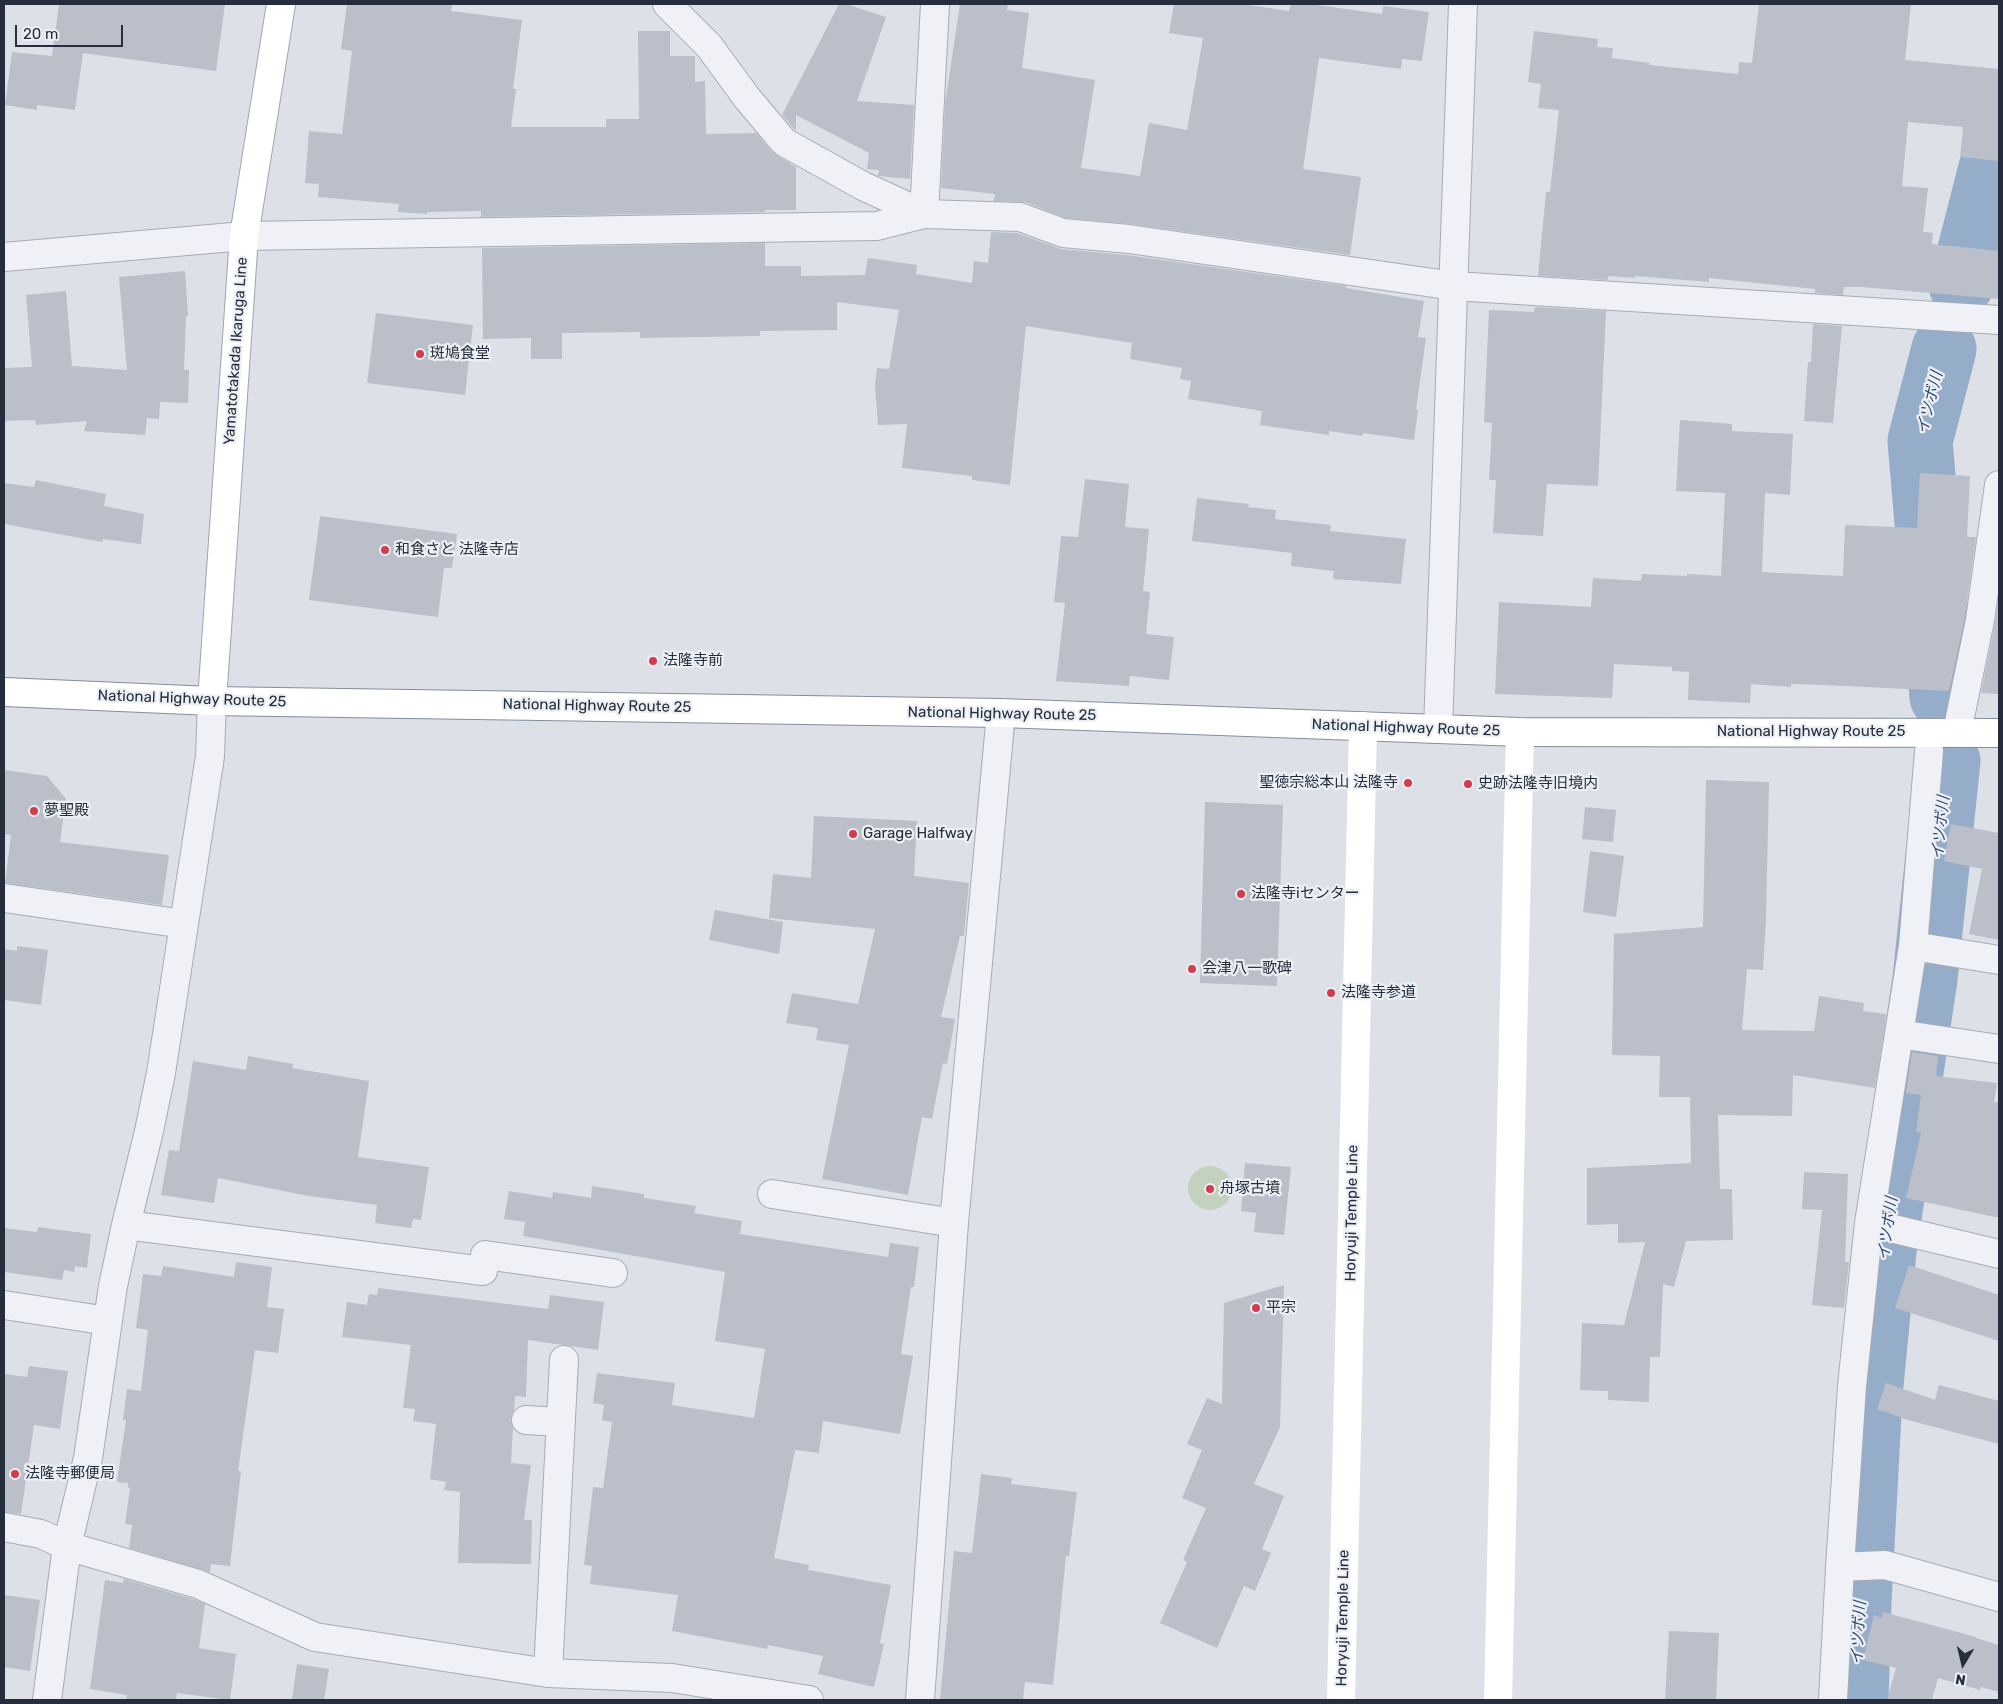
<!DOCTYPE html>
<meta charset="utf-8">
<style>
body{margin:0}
#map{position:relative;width:2003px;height:1704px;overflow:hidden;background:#dde1e7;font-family:Rubik,sans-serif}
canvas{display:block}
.frame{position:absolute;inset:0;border:5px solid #262e3e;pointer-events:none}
.north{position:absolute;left:1938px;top:1639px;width:50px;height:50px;-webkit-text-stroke:4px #ecf0f5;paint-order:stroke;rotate:189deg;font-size:14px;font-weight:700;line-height:20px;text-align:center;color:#262e3e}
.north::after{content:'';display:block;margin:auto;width:18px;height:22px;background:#262e3e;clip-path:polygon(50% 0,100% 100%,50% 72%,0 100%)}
.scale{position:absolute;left:15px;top:25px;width:108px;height:22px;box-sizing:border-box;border:2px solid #262e3e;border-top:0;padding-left:6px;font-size:15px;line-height:18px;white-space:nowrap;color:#262e3e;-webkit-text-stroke:4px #ecf0f5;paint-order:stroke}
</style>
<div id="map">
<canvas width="2003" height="1704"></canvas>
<div class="frame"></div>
<div class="north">N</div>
<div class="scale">20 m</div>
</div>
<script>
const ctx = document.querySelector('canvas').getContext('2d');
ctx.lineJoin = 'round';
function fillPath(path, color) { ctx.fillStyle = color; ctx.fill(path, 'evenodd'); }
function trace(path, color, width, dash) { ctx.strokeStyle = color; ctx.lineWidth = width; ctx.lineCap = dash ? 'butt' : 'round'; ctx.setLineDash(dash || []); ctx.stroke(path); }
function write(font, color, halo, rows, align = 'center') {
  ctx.font = font + ' Rubik,"Noto Sans JP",sans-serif'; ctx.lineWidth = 4.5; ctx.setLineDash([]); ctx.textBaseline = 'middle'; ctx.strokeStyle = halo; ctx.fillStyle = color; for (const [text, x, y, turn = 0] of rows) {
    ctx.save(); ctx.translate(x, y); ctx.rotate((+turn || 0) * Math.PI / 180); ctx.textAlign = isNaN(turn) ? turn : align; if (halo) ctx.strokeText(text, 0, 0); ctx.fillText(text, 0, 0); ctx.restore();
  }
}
const green = new Path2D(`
 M1188 1188a22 22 0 1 1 44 0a22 22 0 1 1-44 0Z`);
const river = new Path2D(`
 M 1961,285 L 1999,137
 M 1942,697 L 1920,441 L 1944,349
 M 1856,1700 L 1859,1603 L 1870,1395 L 1884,1251 L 1925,979 L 1948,761`);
const building = new Path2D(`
 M 59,4 L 225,4 L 216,71 L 83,53 L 75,110 L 37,105 L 37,110 L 5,105 L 12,52 L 52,56 Z
 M 347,4 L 452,4 L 451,11 L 522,20 L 513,89 L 516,89 L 511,127 L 606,127 L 606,119 L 639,119 L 638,31 L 670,31 L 670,56 L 695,56 L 695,82 L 705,81 L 706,134 L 756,133 L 772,152 L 796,167 L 796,210 L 765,210 L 765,212 L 481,217 L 481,211 L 427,212 L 427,214 L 398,212 L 399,204 L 318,197 L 319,184 L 305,183 L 309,131 L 342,134 L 352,51 L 341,49 Z
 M 839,4 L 846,4 L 886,17 L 857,101 L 914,105 L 910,179 L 878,176 L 879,170 L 867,169 L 869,153 L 796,115 L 796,131 L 782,115 Z
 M 960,4 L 1008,4 L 1007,10 L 1029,13 L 1022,68 L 1095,80 L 1081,168 L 1140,176 L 1149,123 L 1187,130 L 1203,38 L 1169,33 L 1174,4 L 1242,4 L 1289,11 L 1291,4 L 1310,4 L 1382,14 L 1383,6 L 1429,12 L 1422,61 L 1402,59 L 1401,69 L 1319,58 L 1303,169 L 1361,177 L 1350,255 L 1131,224 L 1066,218 L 1025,202 L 994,201 L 995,194 L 941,188 L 945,104 Z
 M 1759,4 L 1911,4 L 1905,60 L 1999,69 L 1999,161 L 1960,157 L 1963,127 L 1908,122 L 1902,186 L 1928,188 L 1923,232 L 1933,233 L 1932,244 L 1999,251 L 1999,299 L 1862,287 L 1844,287 L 1843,295 L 1815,293 L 1815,289 L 1709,278 L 1709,282 L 1635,276 L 1634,278 L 1608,276 L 1608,280 L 1538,276 L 1546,192 L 1550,192 L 1559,110 L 1538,108 L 1541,84 L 1528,82 L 1534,31 L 1598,39 L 1597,47 L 1613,48 L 1612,58 L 1650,63 L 1649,65 L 1738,74 L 1739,62 L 1752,63 Z
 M 991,232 L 1017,233 L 1061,249 L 1127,255 L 1346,286 L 1346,288 L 1424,301 L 1418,337 L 1426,338 L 1416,409 L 1418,410 L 1414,440 L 1363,433 L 1362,436 L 1329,431 L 1329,435 L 1260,425 L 1262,411 L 1188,399 L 1191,381 L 1180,379 L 1182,368 L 1130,359 L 1132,343 L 1026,326 L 1010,485 L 972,480 L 972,476 L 902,468 L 907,424 L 878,425 L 875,385 L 877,368 L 889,369 L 899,310 L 837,302 L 837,330 L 760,331 L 760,336 L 640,338 L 640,332 L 562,333 L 562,359 L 531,359 L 531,338 L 483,339 L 482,248 L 765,243 L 765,266 L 801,266 L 801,276 L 865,275 L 868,258 L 917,265 L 916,274 L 972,283 L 974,261 L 988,263 Z
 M 185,271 L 188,316 L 186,316 L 184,370 L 189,370 L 188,403 L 160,402 L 159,419 L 147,418 L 145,435 L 84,431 L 87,421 L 36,425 L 35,420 L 4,421 L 4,368 L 32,367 L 26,295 L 66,291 L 72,366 L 127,370 L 119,277 Z
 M 1535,307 L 1606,311 L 1598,486 L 1547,484 L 1543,536 L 1493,533 L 1496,480 L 1489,480 L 1492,423 L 1484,422 L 1489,310 L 1534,312 Z
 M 376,313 L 473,325 L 465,395 L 367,383 Z
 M 1813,324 L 1842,326 L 1833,423 L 1804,421 L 1808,362 L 1811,362 Z
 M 1680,420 L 1732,424 L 1732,431 L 1793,434 L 1790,495 L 1765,493 L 1762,572 L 1843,576 L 1845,525 L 1917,528 L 1920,473 L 1970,476 L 1967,537 L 1976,537 L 1965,617 L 1949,691 L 1824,685 L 1791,684 L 1791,687 L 1751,684 L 1750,703 L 1688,700 L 1689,672 L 1672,671 L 1672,667 L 1614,664 L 1612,698 L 1495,694 L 1499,602 L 1591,607 L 1593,578 L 1641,581 L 1642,574 L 1687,576 L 1687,574 L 1721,576 L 1725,493 L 1676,491 Z
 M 1085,479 L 1129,484 L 1125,527 L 1149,529 L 1143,591 L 1150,592 L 1146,634 L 1174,637 L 1169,680 L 1130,676 L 1129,686 L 1056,681 L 1065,603 L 1054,602 L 1061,536 L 1078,537 Z
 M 36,480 L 106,494 L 104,506 L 144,514 L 141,544 L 103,539 L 102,542 L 4,524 L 4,483 L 34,487 Z
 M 1197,498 L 1249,504 L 1248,507 L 1276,510 L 1275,519 L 1331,525 L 1330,531 L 1406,539 L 1401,584 L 1333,579 L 1334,571 L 1291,566 L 1292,553 L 1192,541 Z
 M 320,516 L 457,534 L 452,568 L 444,568 L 438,617 L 309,600 Z
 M 1999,595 L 1999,694 L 1981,693 L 1995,623 Z
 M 4,770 L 47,776 L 66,799 L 60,842 L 169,855 L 162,905 L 5,883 L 11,835 L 4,834 Z
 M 1706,780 L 1769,782 L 1766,919 L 1763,970 L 1747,969 L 1742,1030 L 1814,1031 L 1819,996 L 1864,1003 L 1863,1011 L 1886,1014 L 1884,1032 L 1875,1088 L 1793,1075 L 1792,1116 L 1718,1115 L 1720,1189 L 1732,1189 L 1733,1240 L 1686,1241 L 1674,1287 L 1663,1284 L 1660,1357 L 1650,1357 L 1649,1402 L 1608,1400 L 1608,1391 L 1580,1390 L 1582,1323 L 1624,1325 L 1645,1242 L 1618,1243 L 1618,1224 L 1587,1225 L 1587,1168 L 1691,1163 L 1690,1097 L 1659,1097 L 1660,1056 L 1612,1055 L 1614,934 L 1703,927 Z
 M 1205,802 L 1283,805 L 1277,986 L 1200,983 Z
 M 1585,807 L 1616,810 L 1613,842 L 1582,839 Z
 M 814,816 L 917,821 L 914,876 L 969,883 L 964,936 L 960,936 L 941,1017 L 955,1019 L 947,1064 L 943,1063 L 932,1119 L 922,1117 L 908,1195 L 822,1179 L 849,1045 L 816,1040 L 818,1028 L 786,1023 L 792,993 L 858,1004 L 875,929 L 769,918 L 773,874 L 811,878 Z
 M 1951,824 L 1999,833 L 1999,940 L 1969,934 L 1982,869 L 1944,861 Z
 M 1590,851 L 1624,856 L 1616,917 L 1583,912 Z
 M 715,910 L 783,922 L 779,954 L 709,940 Z
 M 17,946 L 48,950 L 41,1005 L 4,1000 L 4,949 L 17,951 Z
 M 1912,1052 L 1938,1056 L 1936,1076 L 1997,1083 L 1994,1102 L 1999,1102 L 1999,1218 L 1906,1198 L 1921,1133 L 1916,1132 L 1921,1095 L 1906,1093 Z
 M 248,1056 L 293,1064 L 292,1068 L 369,1081 L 358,1157 L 429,1167 L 421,1220 L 413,1219 L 411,1228 L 375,1223 L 377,1205 L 309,1196 L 218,1178 L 214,1203 L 161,1195 L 169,1150 L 179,1151 L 193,1061 L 246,1070 Z
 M 1245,1163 L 1291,1167 L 1284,1235 L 1254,1232 L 1256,1213 L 1241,1211 Z
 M 1804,1172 L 1848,1174 L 1845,1262 L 1849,1262 L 1844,1308 L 1812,1305 L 1822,1210 L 1802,1209 Z
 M 592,1186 L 644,1194 L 644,1198 L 696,1206 L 694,1213 L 742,1221 L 740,1234 L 888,1257 L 890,1243 L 919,1247 L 914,1287 L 911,1287 L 901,1354 L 913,1356 L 900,1434 L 823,1421 L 819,1453 L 795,1450 L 774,1558 L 809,1565 L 808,1570 L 891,1585 L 880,1643 L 884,1644 L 874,1687 L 818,1674 L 823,1656 L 768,1645 L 767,1649 L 672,1631 L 678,1595 L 590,1584 L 592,1566 L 584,1565 L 593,1487 L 603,1488 L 612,1422 L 602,1420 L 604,1405 L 593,1403 L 597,1373 L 675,1383 L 672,1405 L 754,1418 L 765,1349 L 715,1341 L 725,1272 L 523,1236 L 525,1222 L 504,1219 L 509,1191 L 552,1198 L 553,1192 L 591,1198 Z
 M 38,1227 L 91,1234 L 87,1268 L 75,1266 L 74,1272 L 64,1270 L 62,1280 L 4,1272 L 4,1228 L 37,1232 Z
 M 236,1262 L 272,1267 L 267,1307 L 284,1309 L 278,1353 L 255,1350 L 238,1471 L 241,1471 L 230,1566 L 211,1564 L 210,1572 L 129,1548 L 132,1525 L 125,1524 L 130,1488 L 128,1487 L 128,1483 L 117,1482 L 126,1420 L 123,1420 L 127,1389 L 141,1391 L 148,1330 L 136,1328 L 143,1274 L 161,1276 L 163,1266 L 234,1277 Z
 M 1909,1265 L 1999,1295 L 1999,1341 L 1895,1308 Z
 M 1284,1285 L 1280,1427 L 1254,1484 L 1284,1496 L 1262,1549 L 1271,1553 L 1255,1591 L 1244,1586 L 1217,1648 L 1160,1623 L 1187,1562 L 1183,1560 L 1206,1508 L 1182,1498 L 1202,1450 L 1187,1444 L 1207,1398 L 1222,1404 L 1224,1303 Z
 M 378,1288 L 548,1309 L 550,1295 L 604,1302 L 598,1350 L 528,1340 L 526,1397 L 515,1396 L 514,1410 L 510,1420 L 513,1428 L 511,1463 L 531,1465 L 524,1520 L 532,1520 L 531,1564 L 458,1563 L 460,1492 L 444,1490 L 446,1482 L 430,1479 L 436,1424 L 413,1421 L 415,1409 L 403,1408 L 411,1345 L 342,1337 L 347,1302 L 367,1305 L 369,1294 L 377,1295 Z
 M 29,1366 L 68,1371 L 60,1429 L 34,1425 L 21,1514 L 4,1512 L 4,1374 L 27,1377 Z
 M 1886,1383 L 1935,1400 L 1939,1385 L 1999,1401 L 1999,1444 L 1908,1420 L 1877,1409 Z
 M 981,1474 L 1012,1478 L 1011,1484 L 1077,1492 L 1069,1556 L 1066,1556 L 1053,1685 L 1025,1682 L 1023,1700 L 940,1700 L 954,1551 L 972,1553 Z
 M 124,1579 L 193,1599 L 205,1604 L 199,1648 L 236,1654 L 230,1700 L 177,1693 L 176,1700 L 126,1700 L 127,1695 L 90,1689 L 105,1580 L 123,1583 Z
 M 4,1595 L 40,1600 L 30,1671 L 4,1667 Z
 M 1883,1612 L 1976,1637 L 1976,1638 L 1999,1645 L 1999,1692 L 1981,1687 L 1980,1690 L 1938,1678 L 1932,1700 L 1887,1700 L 1896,1668 L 1863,1660 L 1874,1615 L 1882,1618 Z
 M 1669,1631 L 1719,1633 L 1716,1700 L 1665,1700 Z
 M 297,1664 L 329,1669 L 324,1700 L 292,1700 Z`);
const street = new Path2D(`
 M 667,4 L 709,46 L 747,98 L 784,142 L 863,186 L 924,214 L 935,4
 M 4,257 L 244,236 L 877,226 L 924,214 L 1020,217 L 1063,233 L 1129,239 L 1454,286 L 1999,320
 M 1438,729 L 1463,4
 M 1957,732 L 1980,620 L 1999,485
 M 4,898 L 184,924
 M 1913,946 L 1999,960
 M 1899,1034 L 1999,1049
 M 772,1194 L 954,1223
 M 1869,1223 L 1999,1254
 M 126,1225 L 483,1271 L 485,1255 L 613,1273
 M 4,1305 L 108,1321
 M 526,1420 L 561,1422
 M 4,1527 L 41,1534 L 67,1546 L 198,1584 L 315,1637 L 548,1673 L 672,1678 L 809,1700
 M 1840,1567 L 1885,1565 L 1999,1597
 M 548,1673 L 564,1360
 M 47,1700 L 67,1546 L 88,1458 L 113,1286 L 126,1225 L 149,1131 L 161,1073 L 210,756 L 212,701
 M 920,1700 L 954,1223 L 1001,713
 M 1833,1700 L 1840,1567 L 1852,1386 L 1869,1223 L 1913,946 L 1929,751`);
const secondary = new Path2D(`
 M 1341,1700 L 1363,726
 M 1498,1700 L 1520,732`);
const primary = new Path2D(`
 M 212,701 L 244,236 L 281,4`);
const highway = new Path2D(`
 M 4,692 L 212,701 L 1001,713 L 1520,732 L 1999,733`);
const markers = [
 [420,354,5,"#d23c4d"],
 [385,550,5,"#d23c4d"],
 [653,661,5,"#d23c4d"],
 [1408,783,5,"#d23c4d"],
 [1468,784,5,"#d23c4d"],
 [34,811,5,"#d23c4d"],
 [853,834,5,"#d23c4d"],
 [1241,894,5,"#d23c4d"],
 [1192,969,5,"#d23c4d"],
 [1331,993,5,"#d23c4d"],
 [1210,1189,5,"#d23c4d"],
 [1256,1308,5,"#d23c4d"],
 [15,1474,5,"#d23c4d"]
];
const streetNames = [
 ["Yamatotakada Ikaruga Line",236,351,-86],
 ["National Highway Route 25",192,699,2],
 ["National Highway Route 25",597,706,1],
 ["National Highway Route 25",1002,714,1],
 ["National Highway Route 25",1406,728,2],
 ["National Highway Route 25",1811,732],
 ["Horyuji Temple Line",1352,1213,-89],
 ["Horyuji Temple Line",1343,1618,-89]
];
const poiNames = [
 ["斑鳩食堂",430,354],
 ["和食さと 法隆寺店",395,550],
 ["法隆寺前",663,661],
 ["聖徳宗総本山 法隆寺",1398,783,"right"],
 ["史跡法隆寺旧境内",1478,784],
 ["夢聖殿",44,811],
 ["Garage Halfway",863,834],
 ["法隆寺iセンター",1251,894],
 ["会津八一歌碑",1202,969],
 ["法隆寺参道",1341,993],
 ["舟塚古墳",1220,1189],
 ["平宗",1266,1308],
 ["法隆寺郵便局",25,1474]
];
const waterNames = [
 ["イツボ川",1930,403,-76],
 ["イツボ川",1941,828,-84],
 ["イツボ川",1888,1229,-82],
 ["イツボ川",1859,1633,-87]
];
fillPath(green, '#c2d2be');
trace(river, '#96adc9', 65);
fillPath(building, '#babfca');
trace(street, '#a6abb4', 30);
trace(primary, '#9ca4b3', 30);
trace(highway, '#848d9e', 30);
trace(street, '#f0f1f6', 28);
trace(secondary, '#fff', 28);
trace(primary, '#fff', 28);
trace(highway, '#fff', 28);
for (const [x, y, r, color] of markers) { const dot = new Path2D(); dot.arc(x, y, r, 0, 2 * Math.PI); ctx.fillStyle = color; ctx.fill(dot); trace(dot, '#ecf0f5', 2); }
write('15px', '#262e3e', '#ecf0f5', streetNames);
write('15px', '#262e3e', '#ecf0f5', poiNames, 'left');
write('italic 16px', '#2f4b73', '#ecf0f5', waterNames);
</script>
